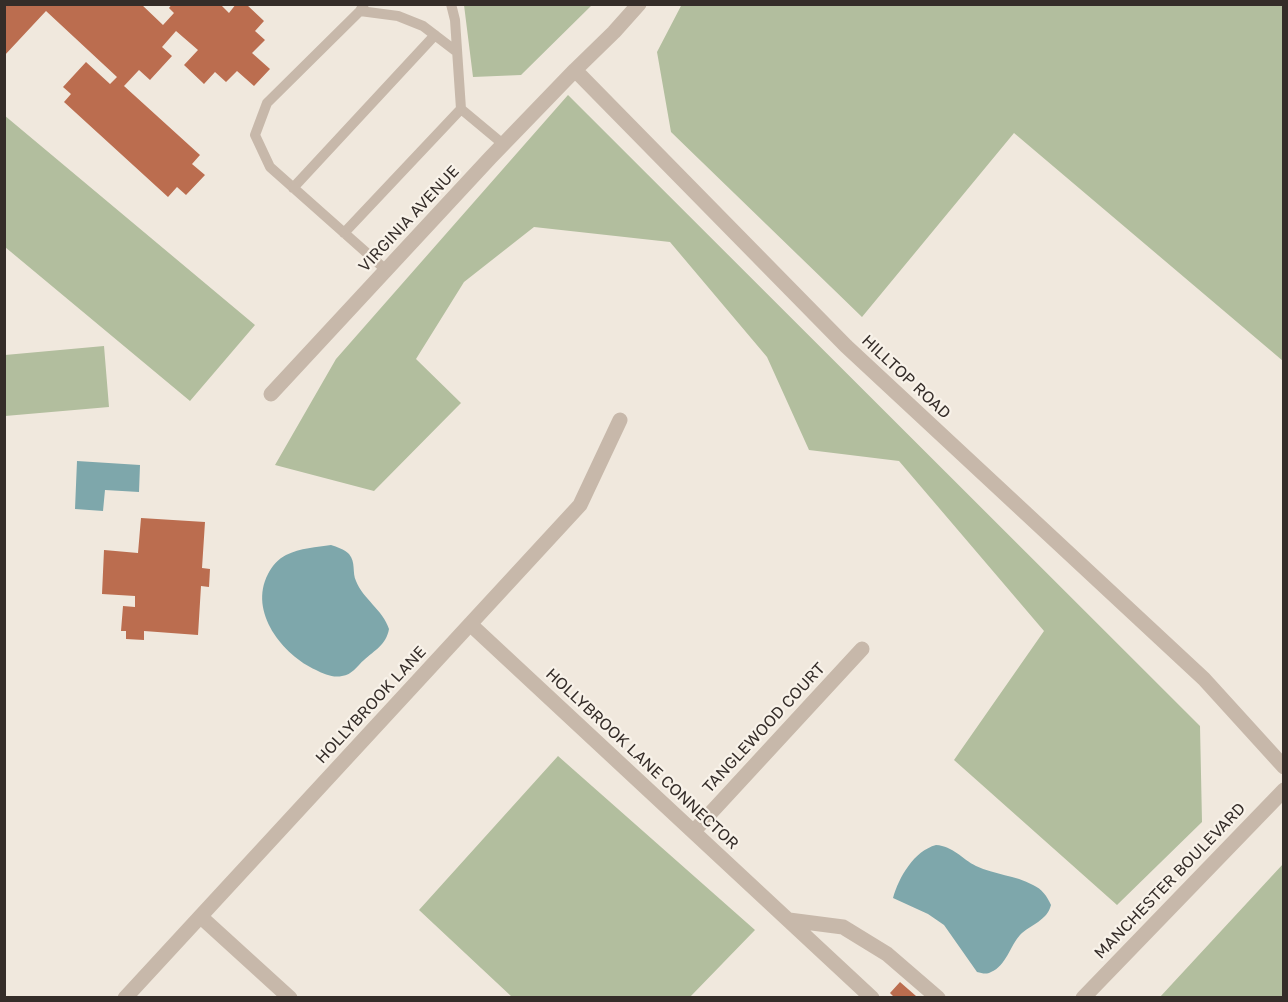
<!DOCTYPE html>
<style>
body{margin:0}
#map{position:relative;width:1288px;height:1002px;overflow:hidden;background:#f0e8dd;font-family:"Golos Text",sans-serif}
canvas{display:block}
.frame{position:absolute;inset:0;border:6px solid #352d29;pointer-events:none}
</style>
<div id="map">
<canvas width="1288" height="1002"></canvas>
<div class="frame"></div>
</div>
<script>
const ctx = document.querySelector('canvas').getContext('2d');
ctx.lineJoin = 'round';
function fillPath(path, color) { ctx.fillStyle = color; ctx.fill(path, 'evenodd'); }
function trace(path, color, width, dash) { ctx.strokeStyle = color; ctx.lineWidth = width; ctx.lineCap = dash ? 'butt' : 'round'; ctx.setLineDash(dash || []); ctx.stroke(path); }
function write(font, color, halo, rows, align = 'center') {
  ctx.font = font + ' "Golos Text",sans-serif'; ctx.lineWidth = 4.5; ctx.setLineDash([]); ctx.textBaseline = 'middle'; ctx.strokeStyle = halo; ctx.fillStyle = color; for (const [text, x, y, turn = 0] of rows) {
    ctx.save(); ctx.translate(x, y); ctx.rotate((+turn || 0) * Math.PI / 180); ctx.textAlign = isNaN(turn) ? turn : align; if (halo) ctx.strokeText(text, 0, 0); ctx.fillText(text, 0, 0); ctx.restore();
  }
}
const green = new Path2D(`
 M 682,4 L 1283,5 L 1283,361 L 1014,133 L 862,317 L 671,132 L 657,52 Z
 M 464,5 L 464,4 L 592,5 L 521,75 L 473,77 Z
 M 568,95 L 1200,726 L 1202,822 L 1117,905 L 954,760 L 1044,631 L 899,461 L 809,450 L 767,357 L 670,242 L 534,227 L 464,282 L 416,359 L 461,403 L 374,491 L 275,465 L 336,359 Z
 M 4,115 L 255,325 L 190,401 L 5,247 Z
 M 104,346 L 109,407 L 5,416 L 5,355 Z
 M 558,756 L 755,930 L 690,997 L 512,997 L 419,910 Z
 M 1283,864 L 1283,997 L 1160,997 Z`);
const water = new Path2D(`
 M 77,461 L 140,465 L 139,492 L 105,490 L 103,511 L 75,509 Z
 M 331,545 C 337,547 344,549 349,554 C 356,562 352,573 356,581 C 363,599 383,610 389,629 C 386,645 375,650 364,660 C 357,666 352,675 342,676 C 333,678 324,674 316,670 C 283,655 248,612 268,574 C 272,566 278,559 286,555 C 300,548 317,547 331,545 Z
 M 936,845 C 953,846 962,859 976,866 C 995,875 1015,875 1033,885 C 1042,889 1047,896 1051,905 C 1047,921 1031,924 1020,935 C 1010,946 1006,966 991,972 C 986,975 982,973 977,972 L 944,925 L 928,914 L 893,898 C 899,877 914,851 936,845 Z`);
const building = new Path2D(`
 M 4,4 L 141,4 L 163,25 L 174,13 L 169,8 L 172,4 L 220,4 L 229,13 L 236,4 L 246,4 L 264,21 L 255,31 L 265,40 L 252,53 L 270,69 L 254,86 L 237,71 L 226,82 L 215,72 L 204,84 L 184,65 L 198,50 L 176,31 L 162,47 L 172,56 L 150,80 L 139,70 L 124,86 L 200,155 L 192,164 L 205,175 L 186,195 L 177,187 L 168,197 L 64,102 L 71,94 L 63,87 L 86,62 L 110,84 L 117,77 L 46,11 L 4,56 Z
 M 141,518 L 205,522 L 202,568 L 210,569 L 209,587 L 201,586 L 198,635 L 144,631 L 144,640 L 126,639 L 126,631 L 121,631 L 123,606 L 135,607 L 135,596 L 102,594 L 104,550 L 138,553 Z
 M 900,982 L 916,996 L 914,998 L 895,998 L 890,993 Z`);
const service = new Path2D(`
 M 364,4 L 360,11 L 267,103 L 255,135 L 270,167 L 386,270
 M 451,4 L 455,20 L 461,109 L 503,144
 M 360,11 L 398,16 L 423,26 L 457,52
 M 293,188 L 435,35
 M 344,233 L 461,109`);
const minor = new Path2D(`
 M 639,4 L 614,32 L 575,70 L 846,346 L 1204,679 L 1284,767
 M 271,394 L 490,158 L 575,70
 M 470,624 L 872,998
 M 694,831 L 862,649
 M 201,917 L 290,998
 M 789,920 L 843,927 L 887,954 L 938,998
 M 125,998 L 580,505 L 620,420`);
const tertiary = new Path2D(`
 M 1083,998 L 1284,790`);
const streetNames = [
 ["VIRGINIA AVENUE",409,219,-47],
 ["HILLTOP ROAD",906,377,43],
 ["HOLLYBROOK LANE",371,705,-47],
 ["TANGLEWOOD COURT",764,728,-47],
 ["HOLLYBROOK LANE CONNECTOR",642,759,43],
 ["MANCHESTER BOULEVARD",1170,881,-46]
];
fillPath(green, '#b2be9e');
fillPath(water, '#7ea7ab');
fillPath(building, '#bb6d4f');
trace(service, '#c7b8aa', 10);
trace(minor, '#c7b8aa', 15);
trace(tertiary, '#c7b8aa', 15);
write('16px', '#352d29', '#f8f2e9', streetNames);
</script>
